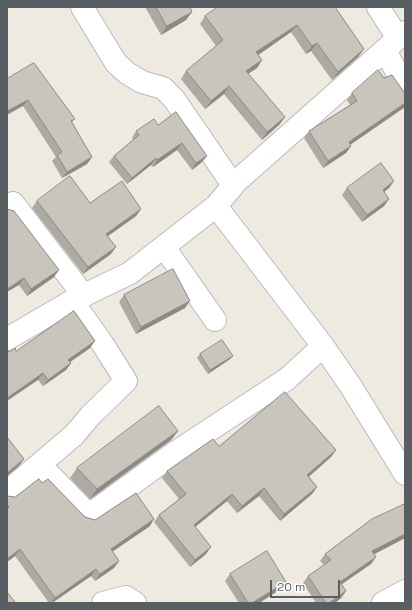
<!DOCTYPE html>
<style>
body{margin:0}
#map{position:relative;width:412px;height:610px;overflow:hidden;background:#eeeae0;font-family:"Space Grotesk",sans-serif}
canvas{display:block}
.frame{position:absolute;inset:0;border:8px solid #595e63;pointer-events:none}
.scale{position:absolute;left:270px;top:580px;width:70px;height:18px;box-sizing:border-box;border:2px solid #595e63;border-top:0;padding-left:5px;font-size:12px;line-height:14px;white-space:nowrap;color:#595e63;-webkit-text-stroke:3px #fff;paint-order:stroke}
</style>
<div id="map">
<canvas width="412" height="610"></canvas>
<div class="frame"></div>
<div class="scale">20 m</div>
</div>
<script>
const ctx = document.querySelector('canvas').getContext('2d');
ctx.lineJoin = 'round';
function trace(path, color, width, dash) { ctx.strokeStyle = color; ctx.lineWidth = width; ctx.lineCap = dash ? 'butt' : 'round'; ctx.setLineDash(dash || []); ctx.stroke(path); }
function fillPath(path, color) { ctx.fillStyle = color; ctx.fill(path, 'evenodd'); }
const minor = new Path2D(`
 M 82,7 L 116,63 L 127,73 L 142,82 L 163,88 L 174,99 L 233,185
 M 378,7 L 398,38
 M 385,50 L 405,88
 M 7,206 L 13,203 L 84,296
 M 216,206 L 323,346 L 350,385 L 405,474
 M 164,247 L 215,320
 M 7,339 L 72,301 L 130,273 L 216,206 L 237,181 L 405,32
 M 40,465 L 89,515 L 176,452 L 287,379 L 323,346
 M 7,492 L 74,435 L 91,415 L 126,381 L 102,343 L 72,301
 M 103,603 L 126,597 L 135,603
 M 383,603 L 405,591`);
const wall = new Path2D(`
 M 145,7 L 190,7 L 186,20 L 161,35 Z
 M 335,7 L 364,49 L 358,57 L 332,80 L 311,51 L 306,54 L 291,32 L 258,55 L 262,60 L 257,68 L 248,74 L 285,117 L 279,125 L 262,140 L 224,94 L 205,109 L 181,79 L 186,71 L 216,46 L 200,24 L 205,16 Z
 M 384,78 L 405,92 L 405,107 L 350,145 L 351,146 L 346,153 L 323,168 L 304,138 L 309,131 L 350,105 L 347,100 L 352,93 Z
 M 7,79 L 75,119 L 72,122 L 92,157 L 87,164 L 62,178 L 52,161 L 56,157 L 23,106 Z
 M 158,125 L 207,156 L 202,162 L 192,170 L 177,150 L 153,167 L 151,165 L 127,184 L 109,162 L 114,156 L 133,140 L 132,138 L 136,131 Z
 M 394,181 L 389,188 L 384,192 L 389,199 L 384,206 L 362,222 L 342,195 L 347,188 Z
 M 37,201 L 90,203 L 141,209 L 136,216 L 108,236 L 111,254 L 83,274 L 32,208 Z
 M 7,209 L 54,277 L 27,296 L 19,285 Z
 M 124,295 L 185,308 L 136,334 L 119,302 Z
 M 90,348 L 70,362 L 71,363 L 66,370 L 43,386 L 38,380 L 9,352 L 16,351 Z
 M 200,354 L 230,359 L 208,374 L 197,358 Z
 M 178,431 L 171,440 L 90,499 L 70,478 L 77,468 Z
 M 219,446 L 336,450 L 331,457 L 309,477 L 317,487 L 312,494 L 280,521 L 259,496 L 237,513 L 227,501 L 195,527 L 206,554 L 190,567 L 154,522 L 159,515 L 179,499 L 162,478 L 167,471 Z
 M 42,483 L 85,517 L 95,520 L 150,526 L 112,552 L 119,561 L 114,568 L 95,581 L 91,576 L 52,603 L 49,603 L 15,556 L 7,562 L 7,496 L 15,497 Z
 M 405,538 L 374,554 L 371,564 L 341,584 L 346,591 L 341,598 L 335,603 L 316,603 L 303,583 L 308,576 L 324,565 L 320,561 L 325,554 Z
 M 230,574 L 281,589 L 259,603 L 239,603 L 225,581 Z`);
const shadedWall = new Path2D(`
 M 192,12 L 186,20 L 161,35 L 167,26 Z
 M 297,25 L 291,32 L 251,60 L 256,52 Z
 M 317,43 L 311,51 L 306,54 L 312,46 Z
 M 364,49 L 358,57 L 332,80 L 338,72 Z
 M 262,60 L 257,68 L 240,79 L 246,71 Z
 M 229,86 L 224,94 L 205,109 L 211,101 Z
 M 28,100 L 23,106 L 7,115 L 7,111 Z
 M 405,103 L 405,107 L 344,149 L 349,142 Z
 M 285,117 L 279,125 L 262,140 L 267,132 Z
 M 182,143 L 177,150 L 153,167 L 157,160 Z
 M 351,146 L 346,153 L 323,168 L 328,161 Z
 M 207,156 L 202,162 L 192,170 L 196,163 Z
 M 92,157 L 87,164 L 62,178 L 67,172 Z
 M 156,158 L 151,165 L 127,184 L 132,178 Z
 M 394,181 L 389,188 L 378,197 L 383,190 Z
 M 389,199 L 384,206 L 362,222 L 367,215 Z
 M 141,209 L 136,216 L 101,241 L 106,234 Z
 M 116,247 L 111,254 L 83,274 L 88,267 Z
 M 59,270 L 54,277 L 27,296 L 31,289 Z
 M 24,278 L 19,285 L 7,292 L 7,289 Z
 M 190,301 L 185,308 L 136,334 L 141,327 Z
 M 95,341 L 90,348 L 63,367 L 68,360 Z
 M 233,356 L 230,359 L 208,374 L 210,370 Z
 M 71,363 L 66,370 L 43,386 L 48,380 Z
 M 43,373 L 38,380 L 7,401 L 7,398 Z
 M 178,431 L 171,440 L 90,499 L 97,489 Z
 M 336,450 L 331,457 L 302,482 L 307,475 Z
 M 24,459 L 19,466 L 7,476 L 7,473 Z
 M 317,487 L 312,494 L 280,521 L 284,514 Z
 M 264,488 L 259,496 L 237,513 L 242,506 Z
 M 232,494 L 227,501 L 189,532 L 194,525 Z
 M 154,519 L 150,526 L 106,556 L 111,549 Z
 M 405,534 L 405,538 L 367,558 L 372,551 Z
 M 211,547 L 206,554 L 190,567 L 195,560 Z
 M 20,549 L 15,556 L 7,562 L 7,559 Z
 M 376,557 L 371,564 L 335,589 L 340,582 Z
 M 119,561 L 114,568 L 95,581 L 100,574 Z
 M 96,569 L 91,576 L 52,603 L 51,603 L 55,598 Z
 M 286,582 L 281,589 L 259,603 L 252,603 Z
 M 346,591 L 341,598 L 335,603 L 329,603 Z`);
const building = new Path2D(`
 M 156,7 L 190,7 L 192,12 L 167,26 Z
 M 218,7 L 335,7 L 364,49 L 338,72 L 317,43 L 312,46 L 297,25 L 256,52 L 262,60 L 246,71 L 285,117 L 267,132 L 229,86 L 211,101 L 186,71 L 223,40 L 205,16 Z
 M 34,63 L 75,119 L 71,121 L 92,157 L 67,172 L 57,155 L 62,152 L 28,100 L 7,111 L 7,79 Z
 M 378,70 L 384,78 L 392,75 L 404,92 L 405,92 L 405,103 L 349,142 L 351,146 L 328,161 L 309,131 L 357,101 L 352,93 Z
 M 176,112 L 207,156 L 196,163 L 182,143 L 157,160 L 156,158 L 132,178 L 114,156 L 139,135 L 136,131 L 154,119 L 158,125 Z
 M 381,163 L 394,181 L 383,190 L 389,199 L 367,215 L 347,188 Z
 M 70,176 L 90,203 L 122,181 L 141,209 L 106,234 L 116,247 L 88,267 L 37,201 Z
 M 7,209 L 14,211 L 59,270 L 31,289 L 24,278 L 7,289 Z
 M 173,269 L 190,301 L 141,327 L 124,295 Z
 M 74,311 L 95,341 L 68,360 L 71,363 L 48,380 L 43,373 L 7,398 L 7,349 L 9,352 L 15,348 L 16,351 Z
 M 222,340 L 233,356 L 210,370 L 200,354 Z
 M 285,392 L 336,450 L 307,475 L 317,487 L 284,514 L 264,488 L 242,506 L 232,494 L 194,525 L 211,547 L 195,560 L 159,515 L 186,494 L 167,471 L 213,439 L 219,446 Z
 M 159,406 L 178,431 L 97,489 L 77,468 Z
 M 7,437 L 24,459 L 7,473 Z
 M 39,479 L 42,483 L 48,479 L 85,517 L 95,520 L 136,493 L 154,519 L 111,549 L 119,561 L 100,574 L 96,569 L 55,598 L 20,549 L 7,559 L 7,509 L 9,507 L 7,505 L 7,496 L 15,497 Z
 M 405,504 L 405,534 L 372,551 L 376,557 L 340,582 L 346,591 L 329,603 L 326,603 L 308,576 L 331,560 L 325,554 L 372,519 Z
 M 267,551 L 286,582 L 252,603 L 248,603 L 230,574 Z
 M 7,592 L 16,603 L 7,603 Z`);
trace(minor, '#b6b9bf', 24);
trace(minor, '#fff', 22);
fillPath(wall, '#ada9a3');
fillPath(shadedWall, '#8d8a84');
fillPath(building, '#c9c5bd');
trace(building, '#8d8a84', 1);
</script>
